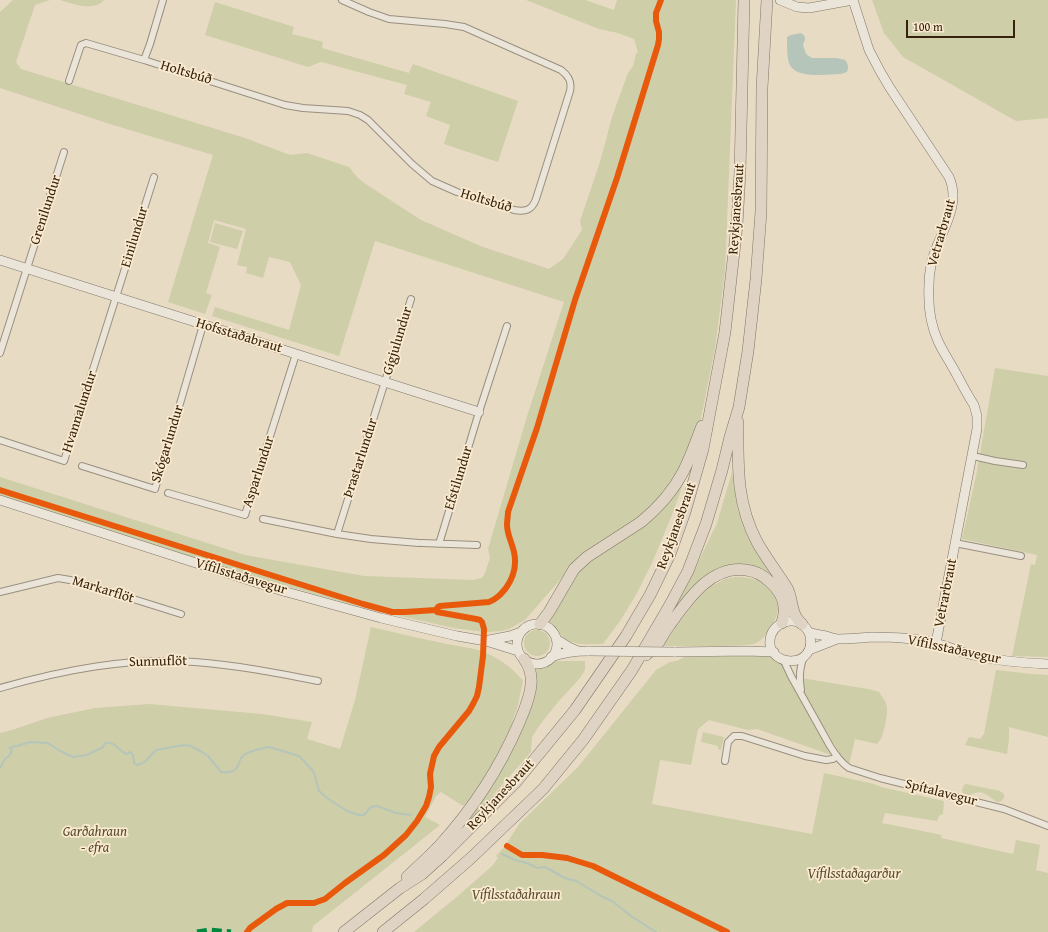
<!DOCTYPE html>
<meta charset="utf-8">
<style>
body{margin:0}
#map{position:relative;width:1048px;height:932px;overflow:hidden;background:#e8dbc4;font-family:"Gentium Book Plus",serif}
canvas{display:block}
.scale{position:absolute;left:906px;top:20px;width:109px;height:18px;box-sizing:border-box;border:2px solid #37230d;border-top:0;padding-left:5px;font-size:12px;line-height:14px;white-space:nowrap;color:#37230d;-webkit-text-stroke:3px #faeacf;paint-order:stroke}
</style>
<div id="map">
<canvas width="1048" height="932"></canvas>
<div class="scale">100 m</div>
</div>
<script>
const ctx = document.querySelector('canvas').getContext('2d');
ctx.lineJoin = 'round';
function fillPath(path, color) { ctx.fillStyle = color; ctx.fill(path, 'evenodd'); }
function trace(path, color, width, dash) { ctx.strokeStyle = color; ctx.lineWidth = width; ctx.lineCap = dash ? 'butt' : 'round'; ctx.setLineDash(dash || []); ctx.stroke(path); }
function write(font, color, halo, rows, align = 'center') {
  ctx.font = font + ' "Gentium Book Plus",serif'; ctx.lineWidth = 3.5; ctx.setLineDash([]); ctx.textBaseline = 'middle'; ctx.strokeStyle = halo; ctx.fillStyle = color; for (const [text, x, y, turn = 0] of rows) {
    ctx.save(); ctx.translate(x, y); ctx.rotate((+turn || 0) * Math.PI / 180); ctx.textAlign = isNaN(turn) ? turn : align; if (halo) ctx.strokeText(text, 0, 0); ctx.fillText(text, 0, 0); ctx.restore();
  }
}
const green = new Path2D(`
 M 13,0 L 50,0 L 35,5 L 16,62 L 21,69 L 245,138 L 290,155 L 307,153 L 349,167 L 357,177 L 364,183 L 421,220 L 483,247 L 549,269 L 563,259 L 582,230 L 580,221 L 600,162 L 612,117 L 628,73 L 633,66 L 636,54 L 638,52 L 634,39 L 618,33 L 599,29 L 526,0 L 585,0 L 614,10 L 617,0 L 736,0 L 725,271 L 715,348 L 700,423 L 683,463 L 663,494 L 640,518 L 579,558 L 525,620 L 509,629 L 501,631 L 489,632 L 475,631 L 454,628 L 386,613 L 350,604 L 226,569 L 82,522 L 0,495 L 0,477 L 245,555 L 364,576 L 473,580 L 482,578 L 485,573 L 490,558 L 488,549 L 528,413 L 564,302 L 375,241 L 339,356 L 212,316 L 215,307 L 289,330 L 301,285 L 290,262 L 269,257 L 263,278 L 246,273 L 247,267 L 237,265 L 246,229 L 214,220 L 208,243 L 220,247 L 206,293 L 212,295 L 205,314 L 168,302 L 213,155 L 113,125 L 0,88 L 0,12 Z
 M 60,0 L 104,0 C 94,12 73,4 60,0 Z
 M 872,0 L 1048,0 L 1048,118 L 1016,121 L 903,57 L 884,33 Z
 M 215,2 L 294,27 L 292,34 L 323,42 L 322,48 L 409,73 L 413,64 L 518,101 L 498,162 L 444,144 L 450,125 L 426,116 L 431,102 L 404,94 L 407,85 L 321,62 L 308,67 L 205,35 Z
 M 215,223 L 243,231 L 237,249 L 210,242 Z
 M 995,368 L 1048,376 L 1048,657 L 1012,656 L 1031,564 L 1035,565 L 1037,555 L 962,539 L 976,476 Z
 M 732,472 L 738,509 L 748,534 L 775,578 L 758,568 L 736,565 L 677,609 L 671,611 L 693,573 L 717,523 Z
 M 684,482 L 672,515 L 652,563 L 636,595 L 620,621 L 603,644 C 589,644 573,647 562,636 C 557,631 553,625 547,620 L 578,570 L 664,508 Z
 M 735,577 C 742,577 749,577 756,580 C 766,583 780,600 778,610 C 777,616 774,622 771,627 C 767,633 763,640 756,643 C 746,647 734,645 723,646 C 702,646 682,646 662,646 L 692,606 L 700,596 L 710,587 L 725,579 Z
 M 371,627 C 397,633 422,639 447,644 C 457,646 468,647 478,650 C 493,654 514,668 523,681 L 518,705 L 511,726 L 492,768 L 471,799 L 463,806 L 441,792 L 436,796 L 425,817 L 440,825 L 405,853 L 313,926 L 312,932 L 0,932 L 0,733 L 15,729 L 47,718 L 95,708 L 149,704 L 262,714 L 312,722 L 307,739 L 340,749 L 355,700 Z
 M524 643a13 13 0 1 1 26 0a13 13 0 1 1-26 0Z
 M 765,655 L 771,656 L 782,664 L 831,755 L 757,729 L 748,730 L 709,720 L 698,729 L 691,765 L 660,760 L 652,804 L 812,834 L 824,773 L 874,784 L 881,787 L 944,801 L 943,814 L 939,816 L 937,821 L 885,813 L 882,823 L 942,835 L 941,838 L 1013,854 L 1016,840 L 1040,845 L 1036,870 L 1048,873 L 1048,932 L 414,932 L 459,895 L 492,866 L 498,858 L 496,856 L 504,847 L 520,823 L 578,767 L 656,670 L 670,662 L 677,661 L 684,657 Z
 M 555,661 L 585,661 L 585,670 L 580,678 L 558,702 L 539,726 L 532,737 L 531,752 L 470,821 L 467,819 L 536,676 L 536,668 Z
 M 996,670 L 1032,674 L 1048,675 L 1048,737 L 1009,727 L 1009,740 L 1007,754 L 965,745 L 969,737 L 980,739 L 984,734 Z
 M 801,678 L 868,689 L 879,692 L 885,701 L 887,707 L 887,713 L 885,726 L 881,739 L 877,744 L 855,739 L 849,765 L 840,754 L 805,696 L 801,685 Z
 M 703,732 L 724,737 L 721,750 L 718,749 L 718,746 L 701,742 Z
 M 966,784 L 1000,791 L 1004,794 C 1005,799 1002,802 997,802 C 987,796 982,787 969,796 C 965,796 963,794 962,790 L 964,785 Z`);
const water = new Path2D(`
 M 801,33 C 807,37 805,39 803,45 L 806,54 L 812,58 L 837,58 L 845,60 C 848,64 849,67 847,72 L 841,74 C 827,74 795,80 789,63 C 787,57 787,43 787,37 L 791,35 Z`);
const stream = new Path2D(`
 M 0,768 L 5,759 L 9,756 L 12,751 L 10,748 L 12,747 L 17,746 L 30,742 L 48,743 L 60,751 L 73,757 L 87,755 L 103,747 L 105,743 C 114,741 119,750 126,754 L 131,752 L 133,756 L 134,763 L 137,765 L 145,762 L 156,750 L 184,745 L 191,746 L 202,752 L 208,756 L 221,772 C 230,773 236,772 239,763 C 240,760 240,759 242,757 C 245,752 263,748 269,747 L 299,756 L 313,771 L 315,776 L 319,791 L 327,798 L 347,811 L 359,815 L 364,815 L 371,807 L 377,806 L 396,813 L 411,815
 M 502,854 L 515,860 L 527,863 L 537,868 L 545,867 L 565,878 L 576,881 L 603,897 L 612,901 L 631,916 L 656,932`);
const street = new Path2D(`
 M 163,0 L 150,44 L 144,60 L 285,105 L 303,108 L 348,111 L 360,115 L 368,120 L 412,164 L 432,181 L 457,192 L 514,210 C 526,212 532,210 536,199 L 570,91 C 572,82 569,76 561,70 L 464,27 L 445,24 L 389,19 L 369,12 L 342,0
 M 69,81 L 81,45 L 86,43 L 144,60
 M 0,353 L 64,152
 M 0,440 L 64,461 L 154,177
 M 973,456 L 995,461 L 1023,465
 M 82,466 L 155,489 L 203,325
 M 168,493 L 245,515 L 296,354
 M 263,519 L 337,534 L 371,539 L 419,543
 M 337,534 L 411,299
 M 422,543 L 477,545
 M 955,543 L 1021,556
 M 439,544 L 479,412 L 507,326
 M 0,592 L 58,578 L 76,581 L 181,614
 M 784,661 L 791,676 L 830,746 C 835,754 841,763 849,768 L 880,778 L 1004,809 L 1048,826
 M 0,688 C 63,670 129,657 195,662 C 236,665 277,673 318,681
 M 801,690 C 799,678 799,668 804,657
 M 725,761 L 728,742 L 734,736 L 742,736 L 805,756 L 826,760 L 833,759 L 837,756`);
const secondary = new Path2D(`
 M 780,0 L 797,7 L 809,8 L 853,0
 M 853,0 L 869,50 L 880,71 L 890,88 L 949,177 C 960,201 946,224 937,246 C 932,258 929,272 929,285 C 928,303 930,324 938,341 C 942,350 948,359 953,368 C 960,380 966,393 974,405 L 977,416 L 977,429 L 936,643
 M 0,260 L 479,412
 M 0,500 L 283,591 L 381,618 L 457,636 L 486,641 L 518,651
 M517 644a20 20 0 1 1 40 0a20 20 0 1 1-40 0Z
 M 809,632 C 821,672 761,668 771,635 C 774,627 783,620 792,621 C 797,621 802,624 805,627 C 807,629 807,631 809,632 C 812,634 817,634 821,635 C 826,636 833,638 838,639 C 850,639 861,638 872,637 C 893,637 915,638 935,643 C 948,646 960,652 973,655 C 998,661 1023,663 1048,664
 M 556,639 L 569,647 L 578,651
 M 489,640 L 510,636 L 521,632
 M 809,650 L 837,639
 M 674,652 L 748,651 L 774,652
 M 551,657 C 564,652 576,651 589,651`);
const highway = new Path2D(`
 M 738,422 C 738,466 736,502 757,542 C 766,558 777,572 787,588 C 792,597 791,608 796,617 C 798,620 800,622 802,624
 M 540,624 L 549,612 L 574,569 L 587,557 L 641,522 C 658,508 673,491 683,472 C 691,457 696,441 702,426
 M 646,655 C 650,651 655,647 659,642 C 662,637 665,631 669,626 C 687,601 710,565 746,570 C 755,571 763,575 770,582 C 777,588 784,598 784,608 C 785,613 783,618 782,623
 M 407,877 C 418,866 430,856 440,845 C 473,809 500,767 519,723 C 524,711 530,698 531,685 C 532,675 530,667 524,659
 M 344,932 L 400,888 L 422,874 L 442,856 L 516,782 L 575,710 L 626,636 L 650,595 L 670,554 L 685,512 L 703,449 L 725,332 L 737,225 L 740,172 L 744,0
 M 383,932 L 424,899 L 471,858 L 543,789 L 583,740 L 632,670 L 671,603 L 688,571 L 706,524 L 722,470 L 730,437 L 739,407 L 748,351 L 756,279 L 761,212 L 762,88 L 767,0`);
const secondaryBridge = new Path2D(`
 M 589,651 L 674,652`);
const quiet = new Path2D(`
 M 197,932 L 209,930 L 231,932`);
const cycleway = new Path2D(`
 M 0,490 L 363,604 L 392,612 L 405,612 L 436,610 L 437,612 L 476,619 L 480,620 L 482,622 L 484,629 L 483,656 L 479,687 L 477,696 L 473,704 L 469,711 L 439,747 L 434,756 L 430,774 L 431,787 L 429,797 L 426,806 L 417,821 L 406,835 L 384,855 L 345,883 L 325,899 L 314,903 L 287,903 L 276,909 L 250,928 L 247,932
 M 436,610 L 438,607 L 440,606 L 489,602 C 497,599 501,594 506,588 C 513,578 517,565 514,552 C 512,543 507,534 507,525 C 507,521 508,516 508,512 L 537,428 L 575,300 L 617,178 L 658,45 L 659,39 L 659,32 L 656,21 L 656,13 L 661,0
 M 507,846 L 522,855 L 542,855 L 567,858 L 593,866 L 727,932`);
const streetNames = [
 ["Holtsbúð",186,73,17],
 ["Holtsbúð",486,201,17],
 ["Reykjanesbraut",737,209,-86],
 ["Grenilundur",46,210,-72],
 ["Vetrarbraut",942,233,-74],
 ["Einilundur",135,237,-73],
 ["Hofsstaðabraut",239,336,17],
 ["Gígjulundur",398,341,-73],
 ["Hvannalundur",80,412,-72],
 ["Skógarlundur",168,444,-73],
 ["Þrastarlundur",361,458,-72],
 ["Asparlundur",259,472,-72],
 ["Efstilundur",459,478,-73],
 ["Reykjanesbraut",677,526,-70],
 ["Vífilsstaðavegur",241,577,17],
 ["Markarflöt",103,590,17],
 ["Vetrarbraut",946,593,-79],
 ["Vífilsstaðavegur",954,650,12],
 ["Sunnuflöt",158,662,-1],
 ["Spítalavegur",941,793,14],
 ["Reykjanesbraut",501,795,-47]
];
const parkNames = [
 ["Garðahraun",95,832],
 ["- efra",95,848],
 ["Vífilsstaðagarður",854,874],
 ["Vífilsstaðahraun",516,895]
];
fillPath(green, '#cecea8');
fillPath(water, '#b5c5ba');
trace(stream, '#b5c5ba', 2);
trace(street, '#988f7f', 8);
trace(secondary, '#7f7567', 10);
trace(highway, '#7f7567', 12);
trace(street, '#ebe4d9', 6);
trace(secondary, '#ebe4d9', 9);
trace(highway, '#dfd4c4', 11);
trace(secondaryBridge, '#7f7567', 10, []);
trace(secondaryBridge, '#ebe4d9', 9);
trace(quiet, '#00873e', 5, [10, 5]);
trace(cycleway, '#e8590c', 6);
write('14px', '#37230d', '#faeacf', streetNames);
write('italic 14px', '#574b2e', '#faeacf', parkNames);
</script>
